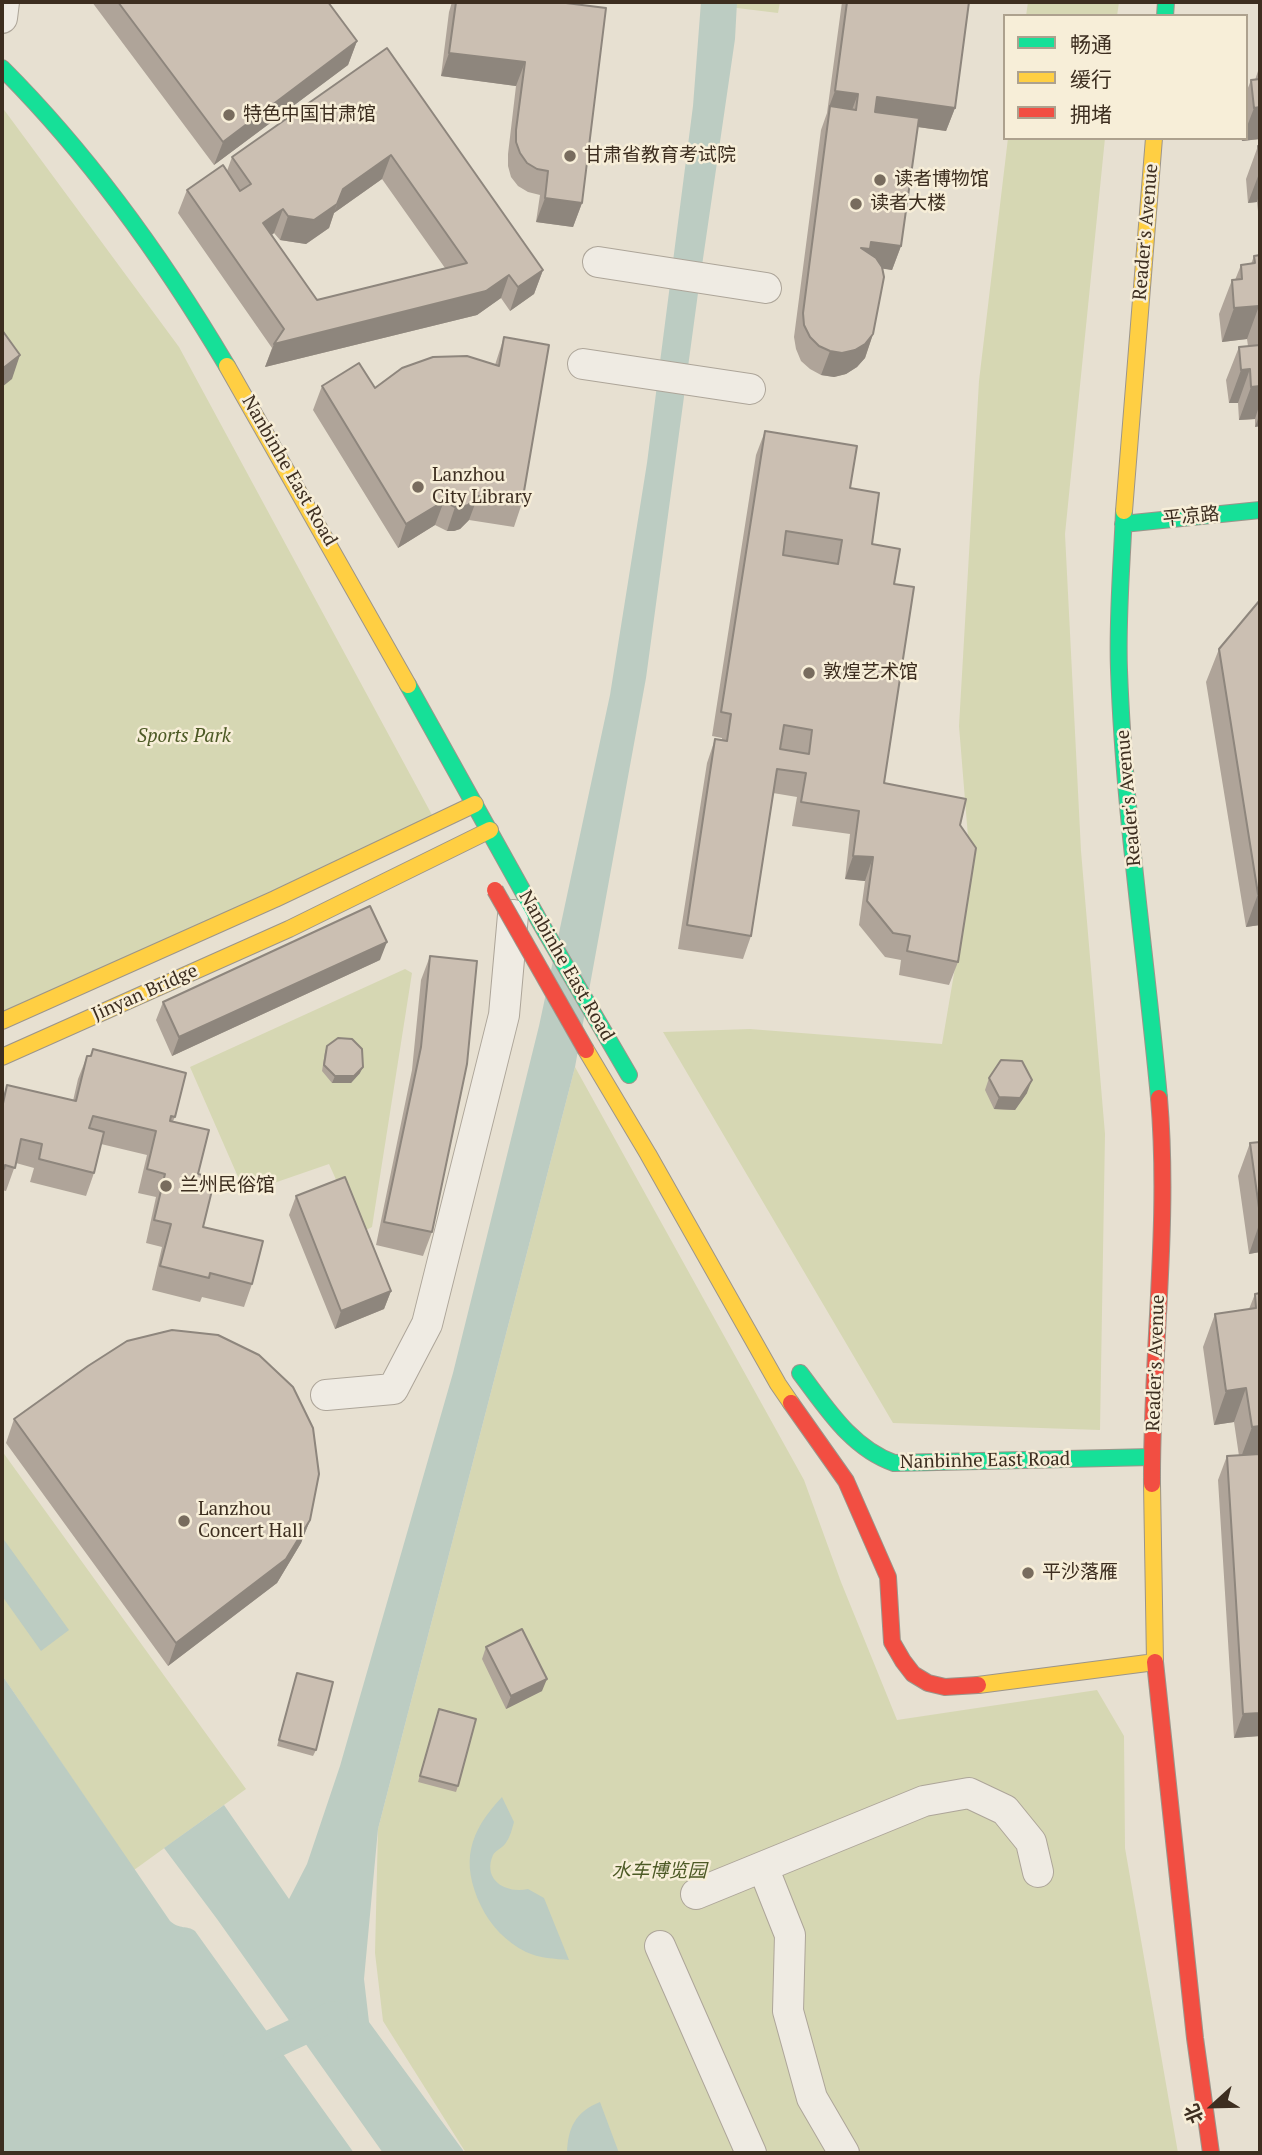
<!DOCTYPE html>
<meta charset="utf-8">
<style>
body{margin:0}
#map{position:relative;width:1262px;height:2155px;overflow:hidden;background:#e7e0d1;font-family:"PT Serif","Noto Sans SC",serif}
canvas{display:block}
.frame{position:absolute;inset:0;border:4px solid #3d2e20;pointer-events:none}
.legend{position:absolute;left:1003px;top:14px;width:245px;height:126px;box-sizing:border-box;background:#f7eed8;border:2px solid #ada18e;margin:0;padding:9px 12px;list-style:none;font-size:21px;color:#3d2e20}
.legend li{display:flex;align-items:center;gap:14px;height:35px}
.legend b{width:35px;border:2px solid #ada18e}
.north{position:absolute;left:1178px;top:2071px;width:70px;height:70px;-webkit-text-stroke:5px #f7eed8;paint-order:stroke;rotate:248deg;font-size:19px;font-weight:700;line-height:28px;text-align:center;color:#3d2e20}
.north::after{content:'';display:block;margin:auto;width:24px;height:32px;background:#3d2e20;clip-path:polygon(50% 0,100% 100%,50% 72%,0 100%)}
</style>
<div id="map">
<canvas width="1262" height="2155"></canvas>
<div class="frame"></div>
<ul class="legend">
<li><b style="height:9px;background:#16e098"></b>畅通</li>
<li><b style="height:9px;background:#ffcf43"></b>缓行</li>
<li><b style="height:9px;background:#f24e42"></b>拥堵</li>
</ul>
<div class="north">北</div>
</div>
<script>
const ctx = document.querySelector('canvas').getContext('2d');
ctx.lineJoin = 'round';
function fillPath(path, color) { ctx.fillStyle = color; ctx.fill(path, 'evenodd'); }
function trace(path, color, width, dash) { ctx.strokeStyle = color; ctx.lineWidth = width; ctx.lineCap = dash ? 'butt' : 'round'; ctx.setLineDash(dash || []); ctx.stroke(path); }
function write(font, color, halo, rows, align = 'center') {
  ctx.font = font + ' "PT Serif","Noto Sans SC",serif'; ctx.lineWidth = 5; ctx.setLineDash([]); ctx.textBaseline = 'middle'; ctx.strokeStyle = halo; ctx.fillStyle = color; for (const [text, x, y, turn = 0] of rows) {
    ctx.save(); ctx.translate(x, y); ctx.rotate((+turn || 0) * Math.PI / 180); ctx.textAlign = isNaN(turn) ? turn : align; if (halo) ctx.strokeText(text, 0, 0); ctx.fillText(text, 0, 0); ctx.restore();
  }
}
const green = new Path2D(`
 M 688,2 L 780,2 L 778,13 Z
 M 1028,2 L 1119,2 L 1117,16 L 1026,16 Z
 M 2,107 L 179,347 L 438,826 L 2,1014 Z
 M 1008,138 L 1105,138 L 1065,534 L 1081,851 L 1105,1134 L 1100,1430 L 893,1423 L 663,1032 L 750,1029 L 942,1044 L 971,874 L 959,726 L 979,381 Z
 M 405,969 L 412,973 L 372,1227 L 360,1233 L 329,1164 L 245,1193 L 190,1067 Z
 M 575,1067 L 804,1480 L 841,1582 L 897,1720 L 1097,1690 L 1124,1736 L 1125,1848 L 1178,2153 L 466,2153 L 383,2021 L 375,1953 L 378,1829 Z
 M 2,1451 L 246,1789 L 134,1870 L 2,1675 Z`);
const water = new Path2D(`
 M 701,2 L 737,2 L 735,39 L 698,293 L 646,678 L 575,1067 L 378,1829 L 364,1979 L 369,2022 L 465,2153 L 383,2153 L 217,1919 L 164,1848 L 224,1805 L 289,1899 L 307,1864 L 340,1766 L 453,1373 L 539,1026 L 610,695 L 647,463 L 693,106 Z
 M 2,1537 L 69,1630 L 41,1651 L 2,1596 Z
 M 2,1675 L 170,1921 C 180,1930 187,1925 195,1931 L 354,2153 L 2,2153 Z
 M 502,1797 L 514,1822 C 512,1829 510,1838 505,1844 C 502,1848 496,1850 493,1855 C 482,1880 506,1894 528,1889 L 544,1898 L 569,1960 C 555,1959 539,1958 526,1952 C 506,1942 490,1925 481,1906 C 460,1862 469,1832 502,1797 Z
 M 600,2102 L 619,2153 L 567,2153 C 568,2128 575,2112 600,2102 Z`);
const canal = new Path2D(`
 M 238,2060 L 333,2016`);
const street = new Path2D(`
 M 2,18 L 4,2
 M 598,262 L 766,288
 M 583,364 L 750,389
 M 326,1395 L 393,1389 L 427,1324 L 504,1015 L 513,915
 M 763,1867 L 790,1935 L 788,2011 L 812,2098 L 844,2153
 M 696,1894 L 924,1801 L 969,1793 L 1005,1810 L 1031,1842 L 1038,1872
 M 660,1946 L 751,2153`);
const fast = new Path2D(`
 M 1165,16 L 1166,2
 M 2,68 C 91,157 163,258 227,366
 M 1124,511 C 1122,563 1117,617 1119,670 C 1124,813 1146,956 1159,1098
 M 1123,524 L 1260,510
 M 408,685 L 541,924 L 629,1075
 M 800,1373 C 826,1407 851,1448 894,1463 L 1152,1457`);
const slow = new Path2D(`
 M 227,366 L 408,685
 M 1124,511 L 1154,138
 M 2,1021 L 275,899 L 475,804
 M 586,1050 L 648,1154 L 778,1384 L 791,1403
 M 2,1057 L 289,929 L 490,830
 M 978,1685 L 1155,1662 L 1152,1484`);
const jam = new Path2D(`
 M 791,1403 L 846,1481 L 888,1577 L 892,1642 L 903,1661 L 913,1674 L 928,1683 L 945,1687 L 978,1685
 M 1152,1484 C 1151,1356 1170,1227 1159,1098
 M 1155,1662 L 1195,2038 L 1211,2153`);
const jamBridge = new Path2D(`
 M 495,890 L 586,1050`);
const wall = new Path2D(`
 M 92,2 L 328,2 L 357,41 L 348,65 L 214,165 Z
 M 452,2 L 558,2 L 582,203 L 573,227 L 536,222 L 540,195 L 528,192 L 518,186 L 511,177 L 508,166 L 508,154 L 516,86 L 441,76 L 449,12 Z
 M 842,2 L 969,2 L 955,108 L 946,131 L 918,127 L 901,246 L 892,270 L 882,268 L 873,334 L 865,358 L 857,367 L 846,374 L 834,377 L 821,375 L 810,369 L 801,361 L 796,349 L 794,337 L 821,130 L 827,113 Z
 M 387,48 L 543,270 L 534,294 L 510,311 L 501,298 L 477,315 L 265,367 L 272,348 L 178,213 L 187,190 L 227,171 L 232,157 ZM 382,179 L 445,268 L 317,300 L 272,235 L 274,233 L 280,240 L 306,244 L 329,228 L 334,213 Z
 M 1260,65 L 1260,139 L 1242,141 L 1241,138 L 1246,138 L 1246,93 L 1251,80 L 1255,80 Z
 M 1258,146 L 1260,146 L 1260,220 L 1259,220 L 1257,202 L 1248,203 L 1246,179 Z
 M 1260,255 L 1260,426 L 1255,427 L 1255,419 L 1239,420 L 1238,403 L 1229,403 L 1226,380 L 1239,347 L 1248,346 L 1247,339 L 1222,342 L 1219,314 L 1232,280 L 1235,280 L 1241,265 L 1251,264 L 1254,256 Z
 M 504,337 L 522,503 L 514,527 L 469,520 L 460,529 L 454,531 L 447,531 L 435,525 L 398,548 L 313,410 L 322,386 L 375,388 L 495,365 Z
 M 765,431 L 850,488 L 872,544 L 894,584 L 884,783 L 960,825 L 958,962 L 949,985 L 899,975 L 901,960 L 885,957 L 859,925 L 865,881 L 845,879 L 850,834 L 792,826 L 797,797 L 773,793 L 751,936 L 743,959 L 678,949 L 707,763 L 715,739 L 722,740 L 722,738 L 712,736 L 756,455 Z
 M 1260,600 L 1260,925 L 1246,927 L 1206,682 L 1219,649 Z
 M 430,956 L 432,1232 L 423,1256 L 376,1245 L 412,1070 L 421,980 Z
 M 380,960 L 172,1056 L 156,1020 L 163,1002 Z
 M 327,1046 L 360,1073 L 351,1083 L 332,1083 L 322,1071 L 325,1052 Z
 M 93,1049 L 175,1117 L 173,1121 L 198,1174 L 203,1227 L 252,1284 L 244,1307 L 202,1297 L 200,1302 L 152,1290 L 162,1247 L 146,1243 L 156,1197 L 138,1193 L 147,1155 L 101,1144 L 94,1173 L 86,1196 L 30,1182 L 34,1168 L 16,1163 L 6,1191 L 2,1190 L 2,1100 L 7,1085 L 73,1101 L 78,1079 L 87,1056 L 90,1056 Z
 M 989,1078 L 1027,1093 L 1015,1110 L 994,1109 L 985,1090 Z
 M 1260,1142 L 1260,1252 L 1249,1254 L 1238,1176 L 1250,1143 Z
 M 296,1196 L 391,1291 L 384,1309 L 335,1329 L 289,1215 Z
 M 1260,1293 L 1260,1736 L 1234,1738 L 1218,1480 L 1227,1456 L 1239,1456 L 1234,1422 L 1214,1425 L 1203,1347 L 1215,1314 L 1249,1309 L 1255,1294 Z
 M 14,1419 L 310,1520 L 301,1543 L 277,1583 L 168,1666 L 6,1443 Z
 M 486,1647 L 542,1691 L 506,1709 L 482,1659 Z
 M 297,1673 L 316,1750 L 313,1756 L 277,1746 Z
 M 439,1709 L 458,1786 L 456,1792 L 418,1782 Z`);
const shadedWall = new Path2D(`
 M 357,41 L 348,65 L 214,165 L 223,142 Z
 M 449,53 L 525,62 L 516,86 L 441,76 Z
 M 835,91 L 858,94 L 849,118 L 829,107 Z
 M 877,97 L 955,108 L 946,131 L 869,120 Z
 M 1260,107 L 1260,139 L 1242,141 L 1243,138 L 1246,138 L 1246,129 L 1254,108 Z
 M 391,155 L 382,179 L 334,213 L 343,189 Z
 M 1260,171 L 1260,193 L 1257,202 L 1248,203 Z
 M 545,198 L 582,203 L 573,227 L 536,222 Z
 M 337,204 L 329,228 L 306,244 L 280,240 L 288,216 Z
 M 283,209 L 274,233 L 255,246 L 263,223 Z
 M 871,242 L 901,246 L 892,270 L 864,266 L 861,248 Z
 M 543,270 L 534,294 L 510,311 L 518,287 Z
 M 509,275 L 501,298 L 477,315 L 265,367 L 274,344 Z
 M 1259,306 L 1247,339 L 1222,342 L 1234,308 Z
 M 873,334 L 865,358 L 857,367 L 846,374 L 834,377 L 821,375 L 830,351 Z
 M 20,355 L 12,379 L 2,387 L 2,369 Z
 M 1250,369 L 1238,403 L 1229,403 L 1241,370 Z
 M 1260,386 L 1260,403 L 1255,419 L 1239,420 L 1251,387 Z
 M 1260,413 L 1260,426 L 1255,427 Z
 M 478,496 L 469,520 L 460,529 L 454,531 L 447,531 L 455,507 Z
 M 444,501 L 435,525 L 398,548 L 406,524 Z
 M 853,856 L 873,857 L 865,881 L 845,879 Z
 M 1260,893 L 1260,925 L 1246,927 L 1258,894 Z
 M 387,942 L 380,960 L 172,1056 L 179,1037 Z
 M 363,1067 L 360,1073 L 351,1083 L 332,1083 L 335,1076 Z
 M 1032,1080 L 1027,1093 L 1015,1110 L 994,1109 L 999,1097 Z
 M 1260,1222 L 1260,1252 L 1249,1254 Z
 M 391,1291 L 384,1309 L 335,1329 L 341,1311 Z
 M 1246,1388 L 1234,1422 L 1214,1425 L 1226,1391 Z
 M 1260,1426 L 1260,1457 L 1240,1460 L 1252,1427 Z
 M 310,1520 L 301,1543 L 277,1583 L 168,1666 L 176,1643 Z
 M 547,1679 L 542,1691 L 506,1709 L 511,1696 Z
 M 1260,1713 L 1260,1736 L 1234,1738 L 1243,1714 Z`);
const building = new Path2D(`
 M 118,2 L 328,2 L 357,41 L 223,142 Z
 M 456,2 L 558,2 L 606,8 L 582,203 L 545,198 L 548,171 L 537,169 L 527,163 L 520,153 L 516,142 L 516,130 L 525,62 L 449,53 Z
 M 847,2 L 969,2 L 955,108 L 877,97 L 875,112 L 919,118 L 901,246 L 871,242 L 870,249 L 861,248 L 876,258 L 882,267 L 884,277 L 873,334 L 865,344 L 855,350 L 842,353 L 830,351 L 819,346 L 810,337 L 804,325 L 803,313 L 830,106 L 856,110 L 858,94 L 835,91 Z
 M 387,48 L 543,270 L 518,287 L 509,275 L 486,291 L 274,344 L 284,329 L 187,190 L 223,165 L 240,191 L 251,184 L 232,157 ZM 391,155 L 467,263 L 317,300 L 263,223 L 283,209 L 288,216 L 314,220 L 337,204 L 343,189 Z
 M 1260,79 L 1260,107 L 1254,108 L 1251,80 Z
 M 1258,146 L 1260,146 L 1260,166 Z
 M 1260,255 L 1260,317 L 1259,306 L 1234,308 L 1232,280 L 1242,279 L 1241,265 L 1255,263 L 1254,256 Z
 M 2,330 L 20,355 L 2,369 Z
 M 504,337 L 549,345 L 522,503 L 478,496 L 468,505 L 462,507 L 455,507 L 444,501 L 406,524 L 322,386 L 359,363 L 375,388 L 402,368 L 433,357 L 467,356 L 499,366 Z
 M 1260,345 L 1260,386 L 1251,387 L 1250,369 L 1241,370 L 1239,347 Z
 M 765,431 L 857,446 L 850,488 L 879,493 L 872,544 L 900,549 L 894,584 L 914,587 L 884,783 L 966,799 L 960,825 L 976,848 L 958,962 L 907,951 L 910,936 L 893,933 L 867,901 L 873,857 L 853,856 L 859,811 L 801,802 L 806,773 L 777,769 L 751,936 L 687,925 L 715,739 L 727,741 L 731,714 L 721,712 ZM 786,531 L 842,540 L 838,564 L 783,555 ZM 784,725 L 812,730 L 809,754 L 780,749 Z
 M 1260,600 L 1260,893 L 1258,894 L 1219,649 Z
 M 370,906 L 387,942 L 179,1037 L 163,1002 Z
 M 430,956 L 477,961 L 467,1064 L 432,1232 L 384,1222 L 421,1047 Z
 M 338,1038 L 352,1039 L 362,1049 L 363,1067 L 354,1076 L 335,1076 L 324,1065 L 327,1046 Z
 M 93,1049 L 186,1073 L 175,1117 L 171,1116 L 170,1121 L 209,1130 L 198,1174 L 215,1178 L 203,1227 L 263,1241 L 252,1284 L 210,1273 L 209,1278 L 160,1266 L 171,1224 L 154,1220 L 165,1174 L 147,1169 L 156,1131 L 93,1116 L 89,1128 L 104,1132 L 94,1173 L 39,1159 L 42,1144 L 21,1139 L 15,1168 L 5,1165 L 4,1169 L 2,1169 L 2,1108 L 7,1085 L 76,1101 L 87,1056 L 91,1056 Z
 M 1001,1060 L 1022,1061 L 1032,1080 L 1020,1098 L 999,1097 L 989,1078 Z
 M 1260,1142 L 1260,1215 L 1250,1143 Z
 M 345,1177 L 391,1291 L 341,1311 L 296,1196 Z
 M 1260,1293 L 1260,1426 L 1252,1427 L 1246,1388 L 1226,1391 L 1215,1314 L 1256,1308 L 1255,1294 Z
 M 172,1330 L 218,1335 L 259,1355 L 293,1387 L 313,1428 L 319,1474 L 310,1520 L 286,1559 L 176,1643 L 14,1419 L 88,1366 L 127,1341 Z
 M 1260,1454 L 1260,1713 L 1243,1714 L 1227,1456 Z
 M 522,1629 L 547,1679 L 511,1696 L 486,1647 Z
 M 297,1673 L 333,1682 L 316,1750 L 279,1740 Z
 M 439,1709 L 476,1719 L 458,1786 L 420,1776 Z`);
const markers = [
 [229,115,7,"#786c5e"],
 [570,156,7,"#786c5e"],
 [880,180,7,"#786c5e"],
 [856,204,7,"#786c5e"],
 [418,487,7,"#786c5e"],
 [809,673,7,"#786c5e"],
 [166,1186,7,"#786c5e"],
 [184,1521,7,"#786c5e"],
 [1028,1573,7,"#786c5e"]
];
const poiNames = [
 ["特色中国甘肃馆",243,115],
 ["甘肃省教育考试院",584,156],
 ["读者博物馆",894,180],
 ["读者大楼",870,204],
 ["Lanzhou",432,476],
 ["City Library",432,498],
 ["敦煌艺术馆",823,673],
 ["兰州民俗馆",180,1186],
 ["Lanzhou",198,1510],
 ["Concert Hall",198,1532],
 ["平沙落雁",1042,1573]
];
const streetNames = [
 ["Reader's Avenue",1146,232,-85],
 ["Nanbinhe East Road",289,471,60],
 ["平凉路",1191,517,-6],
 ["Reader's Avenue",1129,798,-95],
 ["Nanbinhe East Road",566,966,60],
 ["Jinyan Bridge",145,993,-24],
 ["Reader's Avenue",1156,1363,-88],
 ["Nanbinhe East Road",985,1461,-1]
];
const parkNames = [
 ["Sports Park",184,737],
 ["水车博览园",659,1872]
];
fillPath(green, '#d6d7b3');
fillPath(water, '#bcccc2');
trace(canal, '#bcccc2', 30);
trace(street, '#ada599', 32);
trace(fast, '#9c958a', 18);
trace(slow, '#9c958a', 18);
trace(jam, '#9c958a', 18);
trace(street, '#efebe3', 30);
trace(fast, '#16e098', 16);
trace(slow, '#ffcf43', 16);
trace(jam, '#f24e42', 16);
trace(jamBridge, '#9c958a', 18, []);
trace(jamBridge, '#f24e42', 16);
fillPath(wall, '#afa499');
fillPath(shadedWall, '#8e867d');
fillPath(building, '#cbbfb2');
trace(building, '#8e867d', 2);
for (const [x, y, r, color] of markers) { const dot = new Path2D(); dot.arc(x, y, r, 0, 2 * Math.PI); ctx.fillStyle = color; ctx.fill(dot); trace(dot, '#f7eed8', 2.5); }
write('19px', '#3d2e20', '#f7eed8', poiNames, 'left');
write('19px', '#3d2e20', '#f7eed8', streetNames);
write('italic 19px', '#4d5a26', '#f7eed8', parkNames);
</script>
